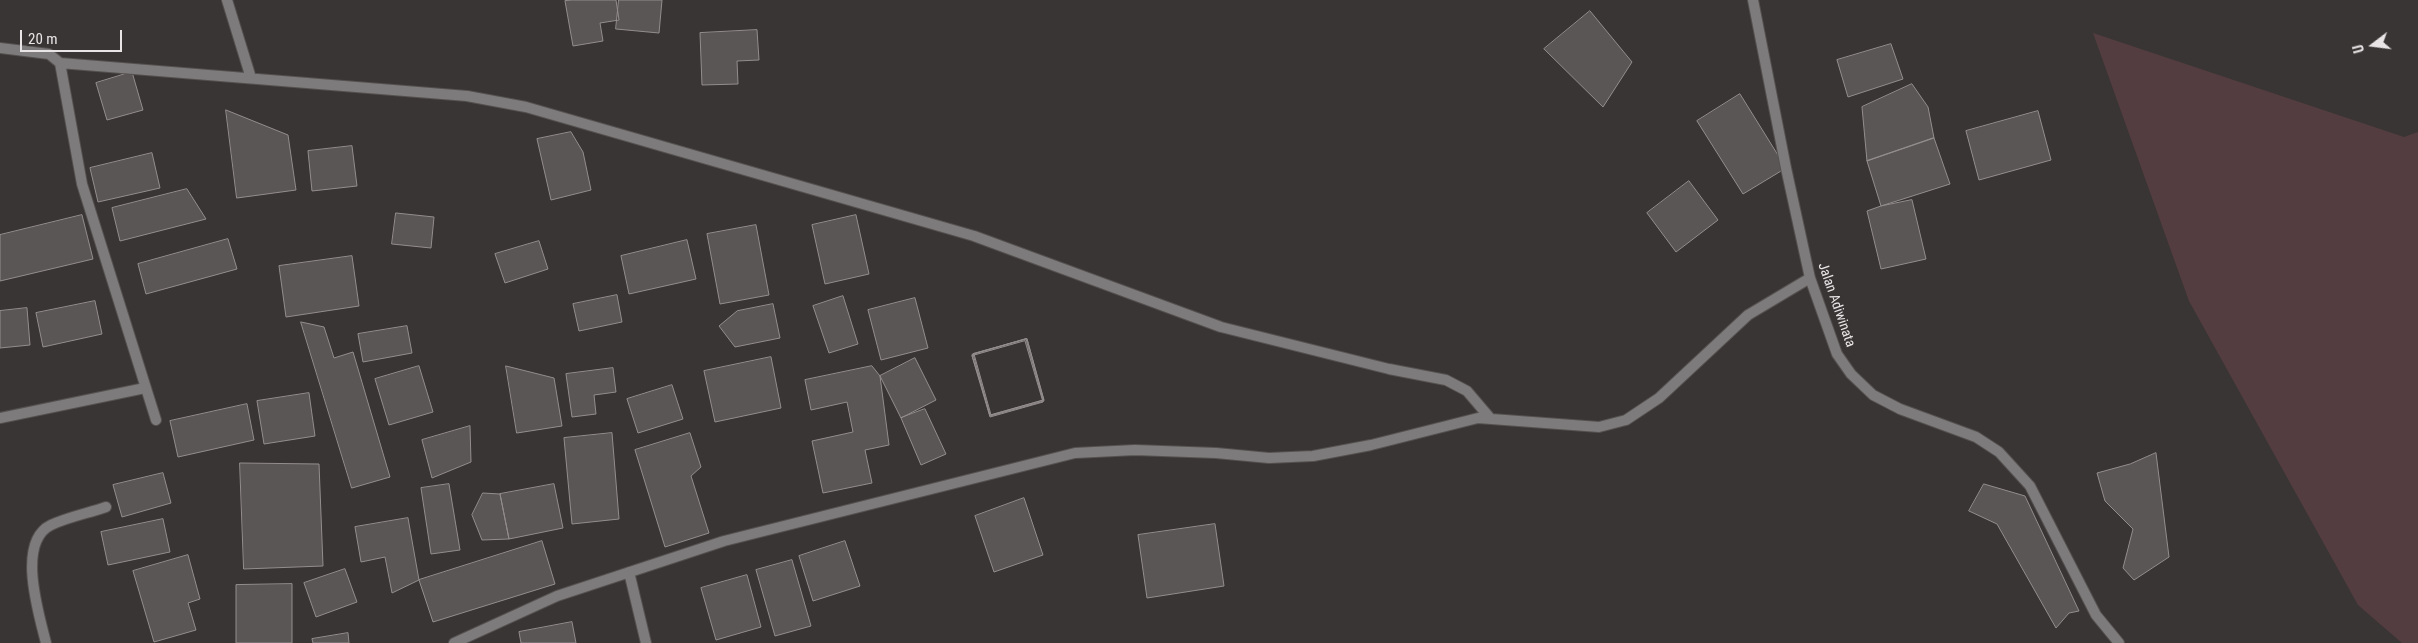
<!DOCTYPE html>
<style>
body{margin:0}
#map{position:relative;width:2418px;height:643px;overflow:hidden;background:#3a3535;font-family:"Roboto Condensed",sans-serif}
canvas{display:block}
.north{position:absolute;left:2348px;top:20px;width:50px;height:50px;-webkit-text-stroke:4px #3a3535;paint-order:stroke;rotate:255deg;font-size:14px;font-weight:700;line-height:20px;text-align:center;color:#e9e5e6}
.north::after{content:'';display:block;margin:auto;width:18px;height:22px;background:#e9e5e6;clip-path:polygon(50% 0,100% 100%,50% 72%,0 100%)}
.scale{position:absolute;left:20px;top:30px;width:102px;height:22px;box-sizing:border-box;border:2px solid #e9e5e6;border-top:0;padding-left:6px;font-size:15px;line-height:18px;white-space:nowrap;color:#e9e5e6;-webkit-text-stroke:4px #3a3535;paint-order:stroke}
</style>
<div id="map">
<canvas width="2418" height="643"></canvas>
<div class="north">U</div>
<div class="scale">20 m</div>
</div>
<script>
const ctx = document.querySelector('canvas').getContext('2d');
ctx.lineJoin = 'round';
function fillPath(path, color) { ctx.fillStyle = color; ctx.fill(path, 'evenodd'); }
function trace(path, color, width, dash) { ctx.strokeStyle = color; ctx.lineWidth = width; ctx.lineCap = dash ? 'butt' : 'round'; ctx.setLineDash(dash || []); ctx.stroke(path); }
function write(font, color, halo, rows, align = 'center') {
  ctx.font = font + ' "Roboto Condensed",sans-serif'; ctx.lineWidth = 5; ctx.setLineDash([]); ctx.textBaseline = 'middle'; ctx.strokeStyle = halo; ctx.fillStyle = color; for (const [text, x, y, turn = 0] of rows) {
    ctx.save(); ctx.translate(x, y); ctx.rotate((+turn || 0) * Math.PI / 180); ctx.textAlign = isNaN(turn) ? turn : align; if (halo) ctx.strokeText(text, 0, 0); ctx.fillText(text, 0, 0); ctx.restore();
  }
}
const green = new Path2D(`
 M 2093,33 L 2404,137 L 2418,132 L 2418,643 L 2402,643 L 2358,605 L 2189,301 Z`);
const building = new Path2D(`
 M 573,0 L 616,0 L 619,20 L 600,23 L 603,41 L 573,46 L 565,1 Z
 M 619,0 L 662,0 L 659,33 L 616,29 Z
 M 1590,11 L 1632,62 L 1603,107 L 1544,49 Z
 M 757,30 L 759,60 L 737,61 L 738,84 L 702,85 L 700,33 Z
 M 1891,44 L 1903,79 L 1848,97 L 1837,60 Z
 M 132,72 L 143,110 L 107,120 L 96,83 Z
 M 1912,84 L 1928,107 L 1934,138 L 1867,161 L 1862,107 Z
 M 1740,94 L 1786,168 L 1743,194 L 1697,121 Z
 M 226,110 L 288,135 L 296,190 L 237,198 Z
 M 2038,111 L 2051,160 L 1979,180 L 1966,131 Z
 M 571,132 L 583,152 L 591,190 L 551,200 L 537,139 Z
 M 1934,138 L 1950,184 L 1881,206 L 1867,161 Z
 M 352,146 L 357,186 L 312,191 L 308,151 Z
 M 152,153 L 160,188 L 98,202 L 90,168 Z
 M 1689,181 L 1718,220 L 1676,252 L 1647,213 Z
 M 187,189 L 206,219 L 120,241 L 112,208 Z
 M 1912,200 L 1926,259 L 1881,269 L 1867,211 L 1881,206 Z
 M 396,213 L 434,217 L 431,248 L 392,244 Z
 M 82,215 L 93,259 L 0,281 L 0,235 Z
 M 856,215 L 869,274 L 825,284 L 812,225 Z
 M 756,225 L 769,295 L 720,304 L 707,234 Z
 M 228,239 L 237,269 L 146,294 L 138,264 Z
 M 687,240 L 696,279 L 629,294 L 621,256 Z
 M 539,241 L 548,269 L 505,283 L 495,254 Z
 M 352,256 L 359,306 L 286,317 L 279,266 Z
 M 617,295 L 622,322 L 579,331 L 573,304 Z
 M 843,296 L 858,344 L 829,353 L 813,306 Z
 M 915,298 L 928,348 L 881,360 L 868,310 Z
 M 95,301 L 102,334 L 43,347 L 36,313 Z
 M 773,304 L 780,338 L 735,347 L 719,326 L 737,311 Z
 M 27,308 L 30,345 L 0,348 L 0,311 Z
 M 301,322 L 324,327 L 334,358 L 353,352 L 390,477 L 352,488 Z
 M 407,326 L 412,353 L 363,362 L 358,334 Z
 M 1026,339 L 1043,400 L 990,415 L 972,355 Z
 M 1027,339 L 1044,401 L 990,416 L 973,354 Z
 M 1027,339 L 1044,400 L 991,415 L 974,354 Z
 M 1025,341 L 1043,402 L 990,417 L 972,356 Z
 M 771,357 L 781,408 L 715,422 L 704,371 Z
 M 915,358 L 936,400 L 901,418 L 880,376 Z
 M 419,366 L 433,412 L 389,425 L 375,379 Z
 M 506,366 L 554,378 L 562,426 L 517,433 Z
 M 872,366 L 880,376 L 889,445 L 865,450 L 872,483 L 823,493 L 812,441 L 853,432 L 847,402 L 811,410 L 805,380 Z
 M 613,368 L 616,392 L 594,395 L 596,414 L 572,417 L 566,374 Z
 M 672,385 L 683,419 L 638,433 L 627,399 Z
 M 309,393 L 315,436 L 264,444 L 257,401 Z
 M 247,404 L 254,440 L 178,457 L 170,421 Z
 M 925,409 L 946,454 L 921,465 L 901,418 Z
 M 470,426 L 471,462 L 432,478 L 422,440 Z
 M 612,433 L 619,519 L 572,524 L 564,438 Z
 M 690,433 L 701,467 L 691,476 L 709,533 L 665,547 L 635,450 Z
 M 2156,453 L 2169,557 L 2134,580 L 2123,568 L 2133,529 L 2105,501 L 2097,473 L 2130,464 Z
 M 240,463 L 319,464 L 323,566 L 244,569 Z
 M 163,473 L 171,503 L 122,517 L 113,485 Z
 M 449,484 L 460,550 L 431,554 L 421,488 Z
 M 554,484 L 563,528 L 509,539 L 500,494 Z
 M 1984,484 L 2025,496 L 2079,611 L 2069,613 L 2056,628 L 1997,524 L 1969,511 Z
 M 483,493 L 500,494 L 509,539 L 482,540 L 472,515 Z
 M 1024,498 L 1043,555 L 994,572 L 975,516 Z
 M 408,518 L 419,580 L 392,593 L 385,557 L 361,562 L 355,527 Z
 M 163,519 L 170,552 L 108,565 L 101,532 Z
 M 1215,524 L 1224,586 L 1147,598 L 1138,535 Z
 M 542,541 L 555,584 L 433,622 L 419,580 Z
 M 845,541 L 860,586 L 813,601 L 799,556 Z
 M 188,555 L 200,599 L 188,603 L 196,630 L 154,642 L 133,571 Z
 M 792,560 L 811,626 L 775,636 L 756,570 Z
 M 345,569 L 357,602 L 316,617 L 304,583 Z
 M 747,575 L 761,627 L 716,640 L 701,588 Z
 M 292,584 L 292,643 L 236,643 L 236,585 Z
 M 572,622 L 576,643 L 521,643 L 519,632 Z
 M 348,633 L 349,643 L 313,643 L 312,639 Z`);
const street = new Path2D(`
 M 227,0 L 251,78
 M 1753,0 L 1786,168 L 1810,278 L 1837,354 L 1851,374 L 1873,395 L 1900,409 L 1976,437 L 1999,452 L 2030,486 L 2096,615 L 2119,643
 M 0,48 L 49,54 L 60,63 L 82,184 L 156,420
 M 60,63 L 467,96 L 526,107 L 974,236 L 1221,327 L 1389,369 L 1446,380 L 1467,391 L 1490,418
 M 0,418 L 145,388
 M 629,572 L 646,643
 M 46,643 C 39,614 16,542 51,525 C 68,517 89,513 106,507
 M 454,643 L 557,596 L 724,541 L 1075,453 L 1135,450 L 1216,453 L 1269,458 L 1313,456 L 1371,445 L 1478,418 L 1599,427 L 1626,420 L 1659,398 L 1748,315 L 1810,278`);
const streetNames = [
 ["Jalan Adiwinata",1836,305,71]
];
fillPath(green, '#543d40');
fillPath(building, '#5b5656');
trace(building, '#938d8e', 1);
trace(street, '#565151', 12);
trace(street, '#7d7b7b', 10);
write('14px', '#e9e5e6', '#3a3535', streetNames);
</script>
